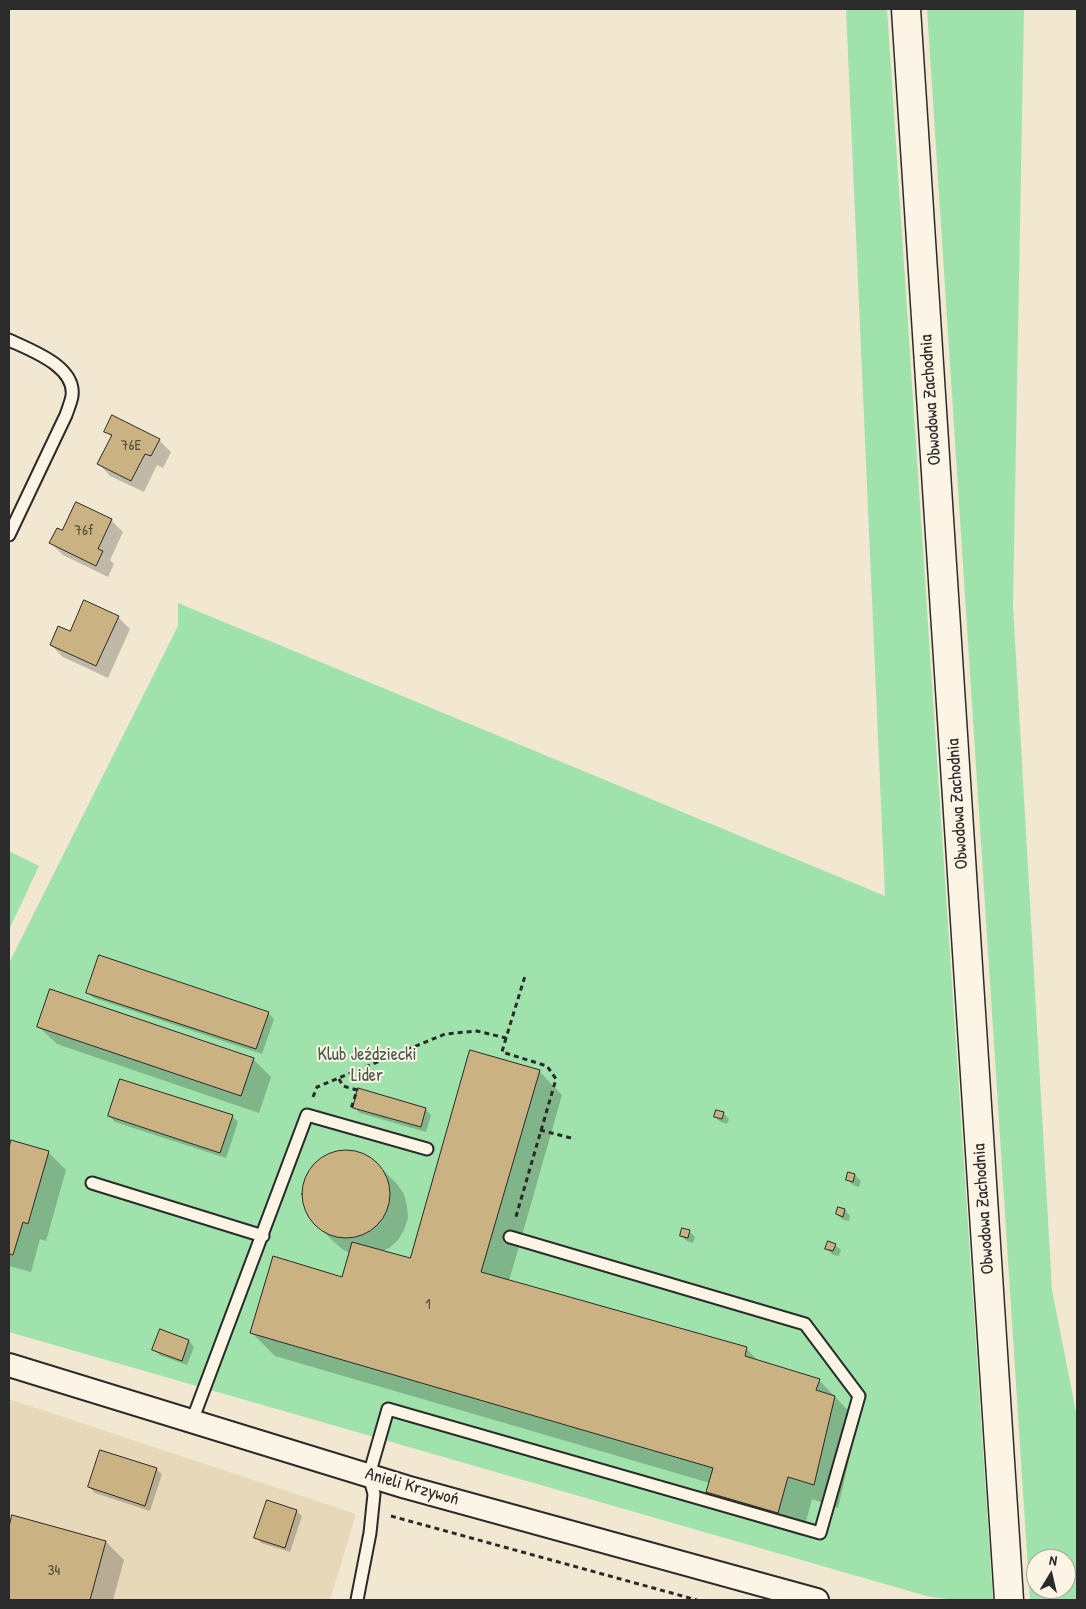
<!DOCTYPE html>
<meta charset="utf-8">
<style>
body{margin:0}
#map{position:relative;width:1086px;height:1609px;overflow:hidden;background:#f2e8d1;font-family:"Patrick Hand",sans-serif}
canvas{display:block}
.frame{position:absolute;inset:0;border:10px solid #2b2b2b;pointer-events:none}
.north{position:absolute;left:1026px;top:1549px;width:50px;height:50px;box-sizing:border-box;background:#fcf5e5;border:1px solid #a8a49b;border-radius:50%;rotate:9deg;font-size:14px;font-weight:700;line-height:20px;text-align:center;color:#2b2b2b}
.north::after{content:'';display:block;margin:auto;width:18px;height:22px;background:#2b2b2b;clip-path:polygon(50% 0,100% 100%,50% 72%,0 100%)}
</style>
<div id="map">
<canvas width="1086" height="1609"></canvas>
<div class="frame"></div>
<div class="north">N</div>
</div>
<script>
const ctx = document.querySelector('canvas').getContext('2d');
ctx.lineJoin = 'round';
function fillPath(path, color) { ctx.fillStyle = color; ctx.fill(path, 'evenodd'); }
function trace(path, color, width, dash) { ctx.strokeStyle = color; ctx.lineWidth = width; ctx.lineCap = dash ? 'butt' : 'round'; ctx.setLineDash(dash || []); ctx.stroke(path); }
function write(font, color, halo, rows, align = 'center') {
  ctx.font = font + ' "Patrick Hand",sans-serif'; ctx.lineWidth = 4; ctx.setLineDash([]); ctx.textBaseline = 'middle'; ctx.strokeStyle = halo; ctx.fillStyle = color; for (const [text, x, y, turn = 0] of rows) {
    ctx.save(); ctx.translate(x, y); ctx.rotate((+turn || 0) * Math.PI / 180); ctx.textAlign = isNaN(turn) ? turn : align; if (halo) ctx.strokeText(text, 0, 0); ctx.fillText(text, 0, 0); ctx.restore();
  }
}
const built = new Path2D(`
 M 9,1399 L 356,1514 L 330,1600 L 9,1600 Z`);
const green = new Path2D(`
 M 846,9 L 887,9 L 993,1600 L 956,1600 L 930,1597 L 9,1332 L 9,963 L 178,626 L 178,603 L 885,896 Z
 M 927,9 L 1024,9 L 1013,605 L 1052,1290 L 1077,1417 L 1077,1600 L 1030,1600 ZM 1036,1559 L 1066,1559 L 1066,1589 L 1036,1589 Z
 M 9,851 L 39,866 L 9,930 Z`);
const shadow = new Path2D(`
 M 106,431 L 159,440 L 171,452 L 163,468 L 157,465 L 144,492 L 110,476 L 99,464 L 112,438 Z
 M 111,520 L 123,532 L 110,560 L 114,564 L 108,577 L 63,555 L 51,543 Z
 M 118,617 L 130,629 L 108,678 L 63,657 L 51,645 Z
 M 88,993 L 268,1013 L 274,1019 L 262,1054 L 94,998 Z
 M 39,1027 L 253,1059 L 271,1077 L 259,1113 L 57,1044 Z
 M 539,1071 L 562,1095 L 509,1281 L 746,1348 L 759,1362 L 819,1380 L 858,1421 L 838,1508 L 812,1499 L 802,1536 L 731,1515 L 707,1492 L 710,1483 L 275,1356 L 252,1333 L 343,1278 L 350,1253 L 342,1249 L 333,1241 L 314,1223 L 307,1213 L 304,1201 L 303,1189 L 306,1177 L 313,1166 L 322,1158 L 333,1153 L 345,1151 L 357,1152 L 368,1157 L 378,1165 L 397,1184 L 404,1194 L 407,1206 L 408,1218 L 404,1230 L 398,1240 L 389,1248 L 382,1251 L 411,1259 Z
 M 354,1107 L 425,1109 L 431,1115 L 426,1132 L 360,1113 Z
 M 723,1113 L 729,1119 L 727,1124 L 721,1122 L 715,1117 Z
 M 109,1116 L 232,1116 L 238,1122 L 226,1158 L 115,1122 Z
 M 12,1142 L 48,1152 L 66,1170 L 46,1241 L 40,1239 L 31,1272 L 9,1266 L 9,1154 Z
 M 849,1173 L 855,1175 L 861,1181 L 859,1187 L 853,1185 L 847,1179 Z
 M 845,1210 L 850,1216 L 849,1221 L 843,1220 L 837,1214 Z
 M 689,1231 L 695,1237 L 693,1243 L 687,1241 L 681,1236 Z
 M 835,1245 L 841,1250 L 839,1256 L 833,1255 L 827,1249 Z
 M 189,1341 L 194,1347 L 187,1365 L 159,1355 L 154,1349 Z
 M 156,1469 L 162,1474 L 150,1511 L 95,1493 L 89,1487 Z
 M 296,1511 L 302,1516 L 290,1552 L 261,1543 L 256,1537 Z
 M 13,1517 L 106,1542 L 124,1560 L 113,1600 L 9,1600 L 9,1533 Z`);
const building = new Path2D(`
 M 112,415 L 160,439 L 151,456 L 145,454 L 131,481 L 97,464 L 112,435 L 104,432 Z
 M 76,502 L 112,519 L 98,549 L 103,551 L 96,566 L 49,543 L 57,528 L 62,530 Z
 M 84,600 L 119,616 L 96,666 L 50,645 L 58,626 L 70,631 Z
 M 99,955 L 269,1012 L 256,1049 L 86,993 Z
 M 50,989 L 254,1058 L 241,1096 L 37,1027 Z
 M 470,1050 L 540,1070 L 481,1272 L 747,1347 L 745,1356 L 820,1379 L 816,1390 L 835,1396 L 814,1485 L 788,1477 L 778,1513 L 706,1492 L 713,1468 L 250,1333 L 273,1256 L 342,1277 L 352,1242 L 410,1258 Z
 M 120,1079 L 233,1115 L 220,1153 L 108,1116 Z
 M 358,1088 L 426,1108 L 421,1127 L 353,1108 Z
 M 716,1110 L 724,1112 L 722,1119 L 714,1117 Z
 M 11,1140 L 49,1151 L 28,1224 L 23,1222 L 13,1255 L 9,1254 L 9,1150 Z
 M302 1194a44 44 0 1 1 88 0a44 44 0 1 1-88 0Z
 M 848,1172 L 855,1174 L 853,1182 L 846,1180 Z
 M 838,1207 L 845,1209 L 843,1217 L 836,1214 Z
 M 682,1228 L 690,1230 L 688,1238 L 680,1236 Z
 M 828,1241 L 836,1244 L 833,1251 L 825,1249 Z
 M 160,1329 L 189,1340 L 182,1361 L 152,1350 Z
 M 100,1450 L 157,1468 L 145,1506 L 88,1487 Z
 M 267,1500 L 297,1510 L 285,1548 L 254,1538 Z
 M 12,1515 L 106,1541 L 90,1600 L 9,1600 L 9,1528 Z`);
const path = new Path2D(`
 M 506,1038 L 502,1052 L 547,1066 L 556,1079 L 515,1220
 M 339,1079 L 343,1086 L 357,1090 L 351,1109
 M 313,1097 L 317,1087 L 445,1034 L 477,1031 L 506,1038 L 525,976
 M 540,1130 L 575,1139
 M 391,1516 L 697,1600`);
const lane = new Path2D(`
 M 9,340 C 30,350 76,366 72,396 C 71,402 68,409 66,415 L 9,535
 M 92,1183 L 263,1236
 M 192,1421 L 307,1115 L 427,1149
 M 357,1600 L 370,1533 L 374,1494 L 369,1475 L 388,1409 L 820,1533 L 859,1396 L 805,1324 L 510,1237`);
const street = new Path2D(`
 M 9,1365 L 406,1487 L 817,1600`);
const secondary = new Path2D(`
 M 906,9 L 1009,1600`);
const numberNames = [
 ["76E",131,446],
 ["76f",84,531],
 ["1",428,1305],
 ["34",54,1571]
];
const streetNames = [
 ["Obwodowa Zachodnia",931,400,-94],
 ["Obwodowa Zachodnia",958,804,-94],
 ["Obwodowa Zachodnia",984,1209,-94],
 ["Anieli Krzywoń",412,1487,16]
];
const parkNames = [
 ["Klub Jeździecki",367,1055],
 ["Lider",367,1076]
];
fillPath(built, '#e6d8b9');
fillPath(green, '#a0e2ac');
fillPath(shadow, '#0003');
fillPath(building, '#cbb282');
trace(building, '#2b2b2b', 1);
trace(lane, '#2b2b2b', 15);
trace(street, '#2b2b2b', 26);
trace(secondary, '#2b2b2b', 31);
trace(path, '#2b2b2b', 3, [5, 4]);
trace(lane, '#fcf5e5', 11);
trace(street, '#fcf5e5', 22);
trace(secondary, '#fcf5e5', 28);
write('15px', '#534d41', null, numberNames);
write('18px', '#2b2b2b', '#fcf5e5', streetNames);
write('18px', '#48594b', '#fcf5e5', parkNames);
</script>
